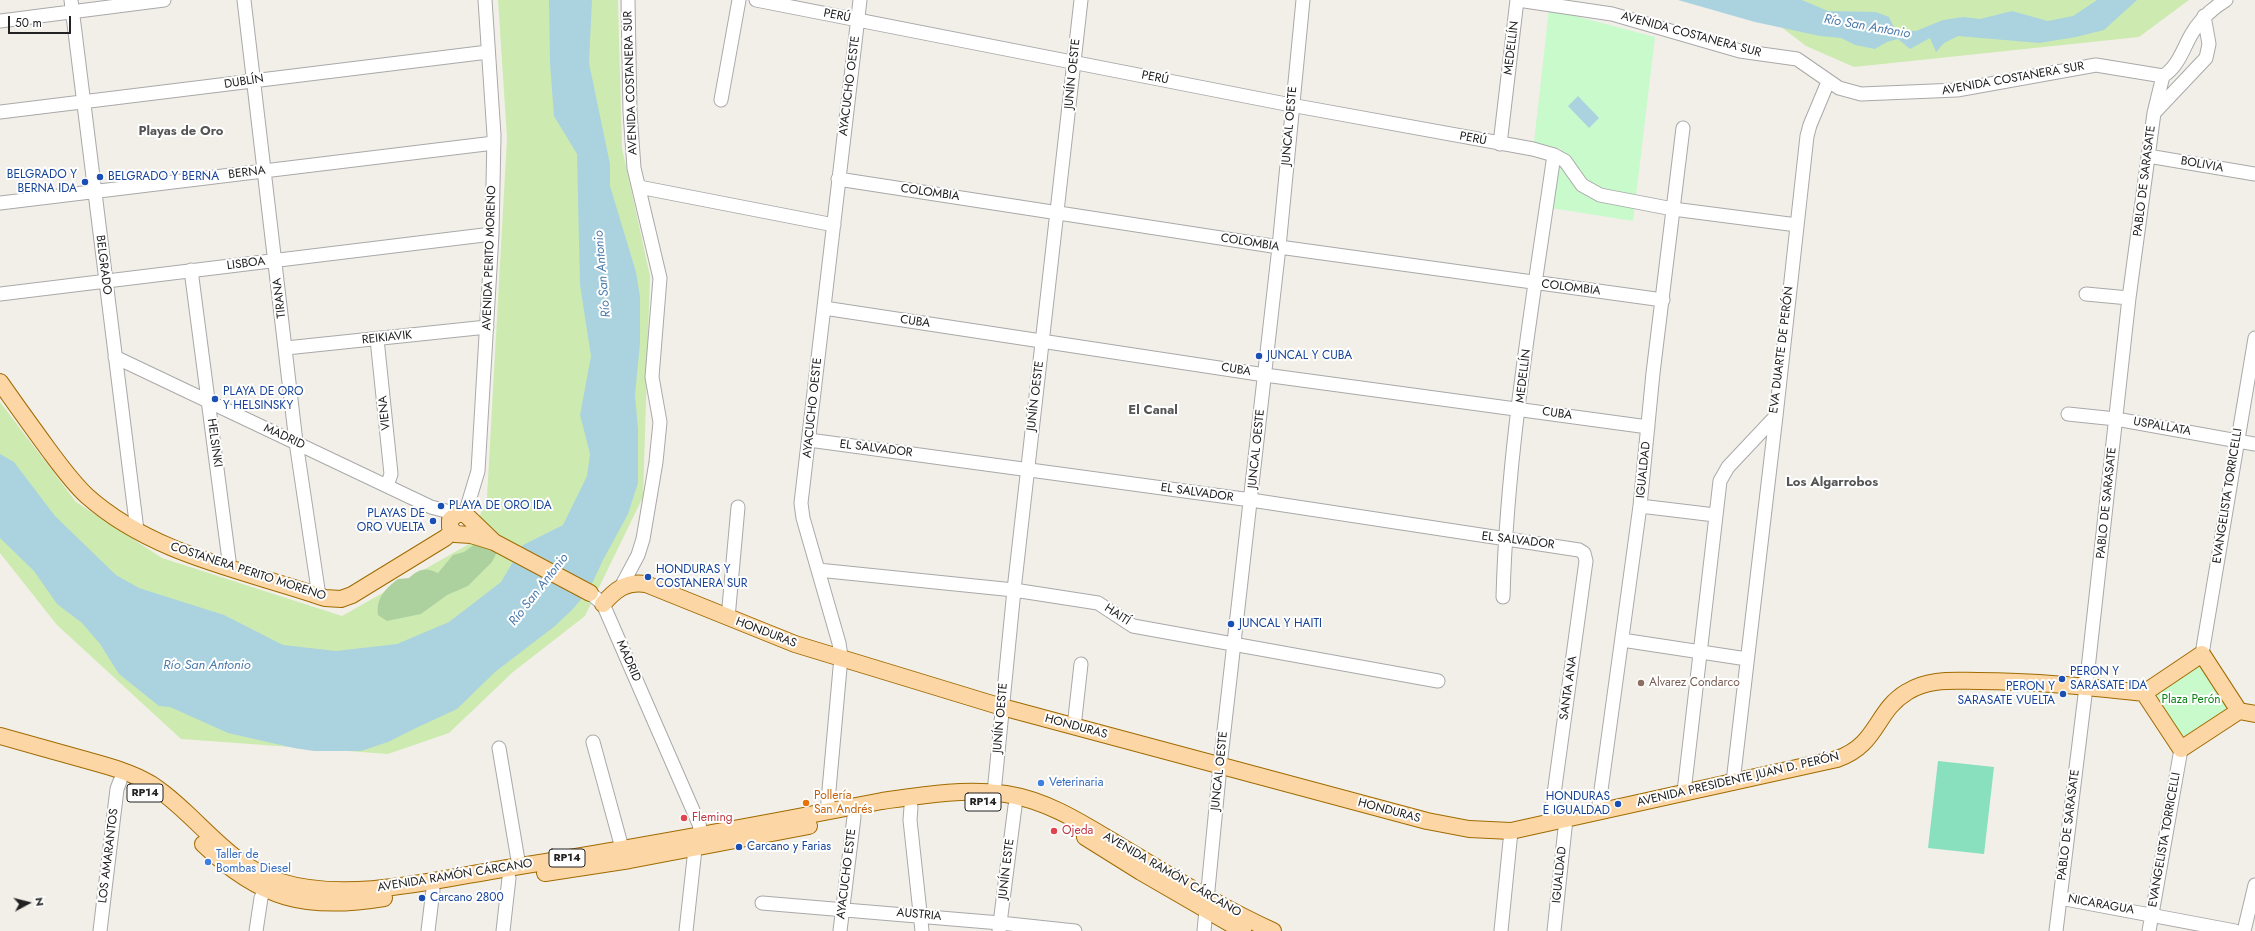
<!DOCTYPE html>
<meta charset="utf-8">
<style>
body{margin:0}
#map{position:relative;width:2255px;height:931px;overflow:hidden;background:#f2efe9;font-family:Jost,sans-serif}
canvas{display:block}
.north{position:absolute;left:8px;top:883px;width:40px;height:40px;-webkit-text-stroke:3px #fff;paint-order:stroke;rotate:83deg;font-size:11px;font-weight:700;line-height:16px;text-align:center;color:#222}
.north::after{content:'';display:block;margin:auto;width:14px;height:18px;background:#222;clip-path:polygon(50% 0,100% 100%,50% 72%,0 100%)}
.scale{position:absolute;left:8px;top:16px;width:63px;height:18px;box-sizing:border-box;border:2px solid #222;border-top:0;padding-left:5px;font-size:12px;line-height:14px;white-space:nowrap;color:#222;-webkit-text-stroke:3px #fff;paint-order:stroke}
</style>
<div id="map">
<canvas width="2255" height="931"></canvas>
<div class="north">N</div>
<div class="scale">50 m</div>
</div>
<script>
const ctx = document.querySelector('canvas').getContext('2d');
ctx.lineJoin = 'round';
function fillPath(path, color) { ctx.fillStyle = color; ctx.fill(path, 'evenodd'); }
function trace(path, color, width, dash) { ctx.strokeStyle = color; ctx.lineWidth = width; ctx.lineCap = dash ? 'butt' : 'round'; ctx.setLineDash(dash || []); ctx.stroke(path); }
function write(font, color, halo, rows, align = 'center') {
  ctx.font = font + ' Jost,sans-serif'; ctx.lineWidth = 4; ctx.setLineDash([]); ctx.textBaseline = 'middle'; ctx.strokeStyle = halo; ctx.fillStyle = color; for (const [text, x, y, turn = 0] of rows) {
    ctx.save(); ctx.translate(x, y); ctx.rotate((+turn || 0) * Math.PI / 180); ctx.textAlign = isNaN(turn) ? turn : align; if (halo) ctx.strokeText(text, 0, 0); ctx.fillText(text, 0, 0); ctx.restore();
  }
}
const grass = new Path2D(`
 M 498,0 L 618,0 L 622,148 L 650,276 L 643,497 L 585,616 L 513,672 L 449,733 L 388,754 L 181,739 L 57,625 L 0,553 L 0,402 L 76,502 L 162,558 L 342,616 L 469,544 L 487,497 L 507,138 Z
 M 1746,0 L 2189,0 L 2139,37 L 1854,67 L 1806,46 Z`);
const forest = new Path2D(`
 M 482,539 L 497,552 L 492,562 L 468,586 L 447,595 L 421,614 L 387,621 L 378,615 C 376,598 385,589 398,579 L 409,578 C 419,569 425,567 438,573 L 453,555 L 464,552 Z`);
const park = new Path2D(`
 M 1549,9 L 1655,37 L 1633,221 L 1551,208 L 1561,149 L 1534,142 Z
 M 2196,664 L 2204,665 L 2228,702 L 2227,711 L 2188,736 L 2180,735 L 2153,692 Z`);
const pitch = new Path2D(`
 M 1938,761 L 1994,767 L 1984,854 L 1928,848 Z`);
const water = new Path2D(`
 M 549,0 L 592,0 L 589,63 L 610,164 L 610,186 L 636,272 L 640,297 L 640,343 L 635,395 L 638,429 L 638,483 L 628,514 L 603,560 L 590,588 L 573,609 L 555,626 L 495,672 L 457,709 L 416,728 L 388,742 L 361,751 L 314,751 L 294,748 L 228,733 L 170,707 L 159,706 L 119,674 L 100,644 L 82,623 L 57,604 L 34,571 L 0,538 L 0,454 L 14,462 L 55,516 L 116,575 L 139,588 L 224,615 L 283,645 L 336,651 L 397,644 L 449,622 L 501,582 L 523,545 L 563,525 L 587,476 L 590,454 L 580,415 L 591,356 L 580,285 L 577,154 L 554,116 L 550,64 Z
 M 1678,0 L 1802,0 L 1828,11 L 1876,12 L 1889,17 L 1895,29 L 1916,31 L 1943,20 L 1963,17 L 1980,19 L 2012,11 L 2048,21 L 2073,16 L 2097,0 L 2137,0 L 2104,30 L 2076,37 L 2039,43 L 1958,36 L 1944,43 L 1936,52 L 1930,38 L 1910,49 L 1898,39 L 1887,42 L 1875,49 L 1855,45 L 1841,38 L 1820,36 L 1755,22 Z
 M 1578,96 L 1599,118 L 1589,128 L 1568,106 Z`);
const minor = new Path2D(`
 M 71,0 L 137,530
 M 244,0 L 296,442 L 319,596
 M 756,0 L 1291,105 L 1533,149 L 1554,155 L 1565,161 L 1582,185 L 1600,195 L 1673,209 L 1797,225
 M 1518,0 L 1612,14 L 1740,51 L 1797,59 L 1839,88 L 1861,94 L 1957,90 L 2096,65 L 2163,76 C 2178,67 2183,49 2191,35 C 2200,19 2211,9 2226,0
 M 0,21 L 164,0
 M 721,100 L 739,0
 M 0,112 L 488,52
 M 2154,113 L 2206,58 L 2209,44 L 2204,16
 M 1500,144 L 1517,0
 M 2148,156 L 2255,174
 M 838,179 L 1279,247 L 1663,300
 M 639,187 L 834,225
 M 0,203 L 494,143
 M 191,270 L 230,568
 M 0,294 L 492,234
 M 2086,294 L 2129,298
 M 824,308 L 1265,375 L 1648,427
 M 377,339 L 391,474 L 387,486
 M 286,348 L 487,327
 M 115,357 L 431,507 L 457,514
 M 2068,414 L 2116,419 L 2255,444
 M 809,440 L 1251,500 L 1579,550 L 1584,553 L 1586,561 L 1550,823
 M 1640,506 L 1715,515
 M 465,514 L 478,471 L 492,234 L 494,135 L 485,0
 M 818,570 L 1014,590 L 1098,603 L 1133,626 L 1438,681
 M 621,587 L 638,555 L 643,539 L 656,462 L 660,422 L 652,377 L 660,278 L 634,168 L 630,112 L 628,0
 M 590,593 L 603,604 L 699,824 L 701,834 L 695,849 L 686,931
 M 1503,597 C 1507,449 1533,301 1554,155
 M 728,618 L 738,507
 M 1622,640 L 1747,659
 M 2202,654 L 2255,338
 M 1074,727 L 1081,664
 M 593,742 L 622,848
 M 499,748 L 519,866
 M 1733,782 L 1776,416
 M 1684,792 L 1720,481 L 1728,467 L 1776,416 L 1807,136 L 1810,125 L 1828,82
 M 994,793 L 1014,590 L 1081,0
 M 911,807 L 910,820 L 922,931
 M 827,812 L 841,657 L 839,643 L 803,518 L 801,503 L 860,0
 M 1598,812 L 1640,506 L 1653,373 L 1683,128
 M 2060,898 L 2235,931
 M 762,903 L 1000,923 L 1075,931
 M 100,931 L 117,789 L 120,781
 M 256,931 L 261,898 L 268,881
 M 428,931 L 433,890
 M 503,931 L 509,878
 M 840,931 L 854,817
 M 999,931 L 1015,806
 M 1204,931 L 1220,766 L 1279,247 L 1303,0
 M 1501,931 L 1511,831
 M 1554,931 L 1566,819
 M 2056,931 L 2086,687 L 2129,298 L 2154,113 L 2163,76
 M 2149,931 L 2181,749
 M 2244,931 L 2255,885`);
const major = new Path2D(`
 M 0,382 C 16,405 32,427 48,449 C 60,465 72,482 87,496 C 153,555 244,570 325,598 L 341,599 L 352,595 L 445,538 L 452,532
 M 494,542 L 471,535 L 455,534 L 450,527 L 450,520 L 457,514 L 465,514 L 494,542 L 590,593
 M 603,604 C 615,590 626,581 646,584 L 795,644 L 1002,707 L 1427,821 L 1469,829 L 1511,831 L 1837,759 C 1879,744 1875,711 1907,692 C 1929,678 1954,681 1978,681 C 2034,681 2089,687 2144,693
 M 2144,693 L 2202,654 L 2239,711
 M 2144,693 L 2181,749 L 2239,711
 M 2239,711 L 2255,714
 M 0,736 C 29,744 57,752 86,760 C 108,766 131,772 151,784 C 197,814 226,865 281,882 C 349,903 439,879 508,868 C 633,848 758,825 882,801 C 923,795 964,788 1006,794 C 1051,801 1088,827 1127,850 C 1174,878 1222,908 1273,931
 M 1085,837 L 1141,872 L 1243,931
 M 203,844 C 260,899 306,911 384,898
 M 545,873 L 630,860 L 809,826`);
const markers = [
 [100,177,4,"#1a4fb4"],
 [85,182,4,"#1a4fb4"],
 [1259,356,4,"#1a4fb4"],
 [215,399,4,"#1a4fb4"],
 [441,506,4,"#1a4fb4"],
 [433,521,4,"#1a4fb4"],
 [648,577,4,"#1a4fb4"],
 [1231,624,4,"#1a4fb4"],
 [2062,679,4,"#1a4fb4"],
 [1641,683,4,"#8d6e63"],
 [2063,694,4,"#1a4fb4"],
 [1041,783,4,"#3f7fe0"],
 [806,803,4,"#e8710a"],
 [1618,804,4,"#1a4fb4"],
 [684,818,4,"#e0444e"],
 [1054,831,4,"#e0444e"],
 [739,847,4,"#1a4fb4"],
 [208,862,4,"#3f7fe0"],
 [422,898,4,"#1a4fb4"]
];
const shields = [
 [145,793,36],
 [983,802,36],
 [567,858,36]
];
const shieldNames = [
 ["RP14",145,793],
 ["RP14",983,802],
 ["RP14",567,858]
];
const streetNames = [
 ["PERÚ",837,16,11],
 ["AVENIDA COSTANERA SUR",1691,35,15],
 ["MEDELLÍN",1512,48,-83],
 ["JUNÍN OESTE",1073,74,-84],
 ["PERÚ",1155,78,11],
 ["AVENIDA COSTANERA SUR",2013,79,-10],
 ["DUBLÍN",244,82,-9],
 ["AVENIDA COSTANERA SUR",631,83,-92],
 ["AYACUCHO OESTE",850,86,-83],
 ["JUNCAL OESTE",1290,126,-85],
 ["PERÚ",1473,139,11],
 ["BOLIVIA",2202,165,10],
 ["BERNA",247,173,-7],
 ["PABLO DE SARASATE",2145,181,-83],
 ["COLOMBIA",930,193,8],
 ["COLOMBIA",1250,243,9],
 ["AVENIDA PERITO MORENO",490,258,-88],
 ["LISBOA",246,264,-7],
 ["BELGRADO",103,265,83],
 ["COLOMBIA",1571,288,7],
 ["TIRANA",280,298,-97],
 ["CUBA",915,322,8],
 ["REIKIAVIK",387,338,-6],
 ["EVA DUARTE DE PERÓN",1782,350,-83],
 ["CUBA",1236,370,9],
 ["MEDELLÍN",1524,376,-83],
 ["JUNÍN OESTE",1036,396,-83],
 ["AYACUCHO OESTE",813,408,-84],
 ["VIENA",385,413,-96],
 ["CUBA",1557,414,8],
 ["USPALLATA",2162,427,10],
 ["MADRID",284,437,25],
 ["HELSINKI",214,443,82],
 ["EL SALVADOR",876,449,7],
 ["JUNCAL OESTE",1257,449,-84],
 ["IGUALDAD",1644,470,-84],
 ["EL SALVADOR",1197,493,8],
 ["EVANGELISTA TORRICELLI",2228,496,-81],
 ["PABLO DE SARASATE",2107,503,-84],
 ["EL SALVADOR",1518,541,7],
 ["COSTANERA PERITO MORENO",248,572,18],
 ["HAITÍ",1117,615,33],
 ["HONDURAS",766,633,21],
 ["MADRID",628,661,66],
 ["SANTA ANA",1569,688,-82],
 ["JUNÍN OESTE",1001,718,-85],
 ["HONDURAS",1076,727,15],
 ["JUNCAL OESTE",1220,771,-84],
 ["AVENIDA PRESIDENTE JUAN D. PERÓN",1738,780,-13],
 ["HONDURAS",1389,811,15],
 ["PABLO DE SARASATE",2069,825,-83],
 ["EVANGELISTA TORRICELLI",2165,840,-80],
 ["LOS AMARANTOS",109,856,-83],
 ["JUNÍN ESTE",1007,869,-83],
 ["AYACUCHO ESTE",847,874,-83],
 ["AVENIDA RAMÓN CÁRCANO",1172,875,30],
 ["IGUALDAD",1560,875,-84],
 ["AVENIDA RAMÓN CÁRCANO",455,876,-9],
 ["NICARAGUA",2101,905,10],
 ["AUSTRIA",919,915,5]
];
const transitNames = [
 ["BELGRADO Y",77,175,"right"],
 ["BERNA IDA",77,189,"right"],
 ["BELGRADO Y BERNA",108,177],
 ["JUNCAL Y CUBA",1267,356],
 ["PLAYA DE ORO",223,392],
 ["Y HELSINSKY",223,406],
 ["PLAYA DE ORO IDA",449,506],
 ["PLAYAS DE",425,514,"right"],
 ["ORO VUELTA",425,528,"right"],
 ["HONDURAS Y",656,570],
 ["COSTANERA SUR",656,584],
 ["JUNCAL Y HAITI",1239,624],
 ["PERON Y",2070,672],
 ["SARASATE IDA",2070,686],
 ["PERON Y",2055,687,"right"],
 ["SARASATE VUELTA",2055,701,"right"],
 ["HONDURAS",1610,797,"right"],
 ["E IGUALDAD",1610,811,"right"],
 ["Carcano y Farias",747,847],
 ["Carcano 2800",430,898]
];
const educationNames = [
 ["Alvarez Condarco",1649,683]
];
const parkNames = [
 ["Plaza Perón",2191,700]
];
const shopNames = [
 ["Veterinaria",1049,783],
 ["Taller de",216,855],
 ["Bombas Diesel",216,869]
];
const foodNames = [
 ["Pollería",814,796],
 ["San Andrés",814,810]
];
const healthNames = [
 ["Fleming",692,818],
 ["Ojeda",1062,831]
];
const waterNames = [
 ["Río San Antonio",1867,27,10],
 ["Río San Antonio",603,274,-95],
 ["Río San Antonio",539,590,-52],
 ["Río San Antonio",207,666]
];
const neighbourhoodNames = [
 ["Playas de Oro",181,132],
 ["El Canal",1153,411],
 ["Los Algarrobos",1832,483]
];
fillPath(grass, '#cdebb0');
fillPath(forest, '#add19e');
fillPath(park, '#c8facc');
fillPath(pitch, '#88e0be');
fillPath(water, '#aad3df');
trace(minor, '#a9a9a9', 15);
trace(major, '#a06b00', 18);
trace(minor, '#fff', 13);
trace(major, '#fcd6a4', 16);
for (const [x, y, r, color] of markers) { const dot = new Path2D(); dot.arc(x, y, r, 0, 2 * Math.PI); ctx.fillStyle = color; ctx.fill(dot); trace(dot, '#fff', 1.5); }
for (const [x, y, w] of shields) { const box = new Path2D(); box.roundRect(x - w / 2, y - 9, w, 18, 3); ctx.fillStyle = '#fff'; ctx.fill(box); trace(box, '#222', 1); }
write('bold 11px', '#222', null, shieldNames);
write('12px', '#222', '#fff', streetNames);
write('12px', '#164399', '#fff', transitNames, 'left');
write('12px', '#785e54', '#fff', educationNames, 'left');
write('12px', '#0c8416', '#fff', parkNames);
write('12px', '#366cbe', '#fff', shopNames, 'left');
write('12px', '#c56008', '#fff', foodNames, 'left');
write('12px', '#be3a42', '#fff', healthNames, 'left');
write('italic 13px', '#4a7aab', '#fff', waterNames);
write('bold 13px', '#555', '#fff', neighbourhoodNames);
</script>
